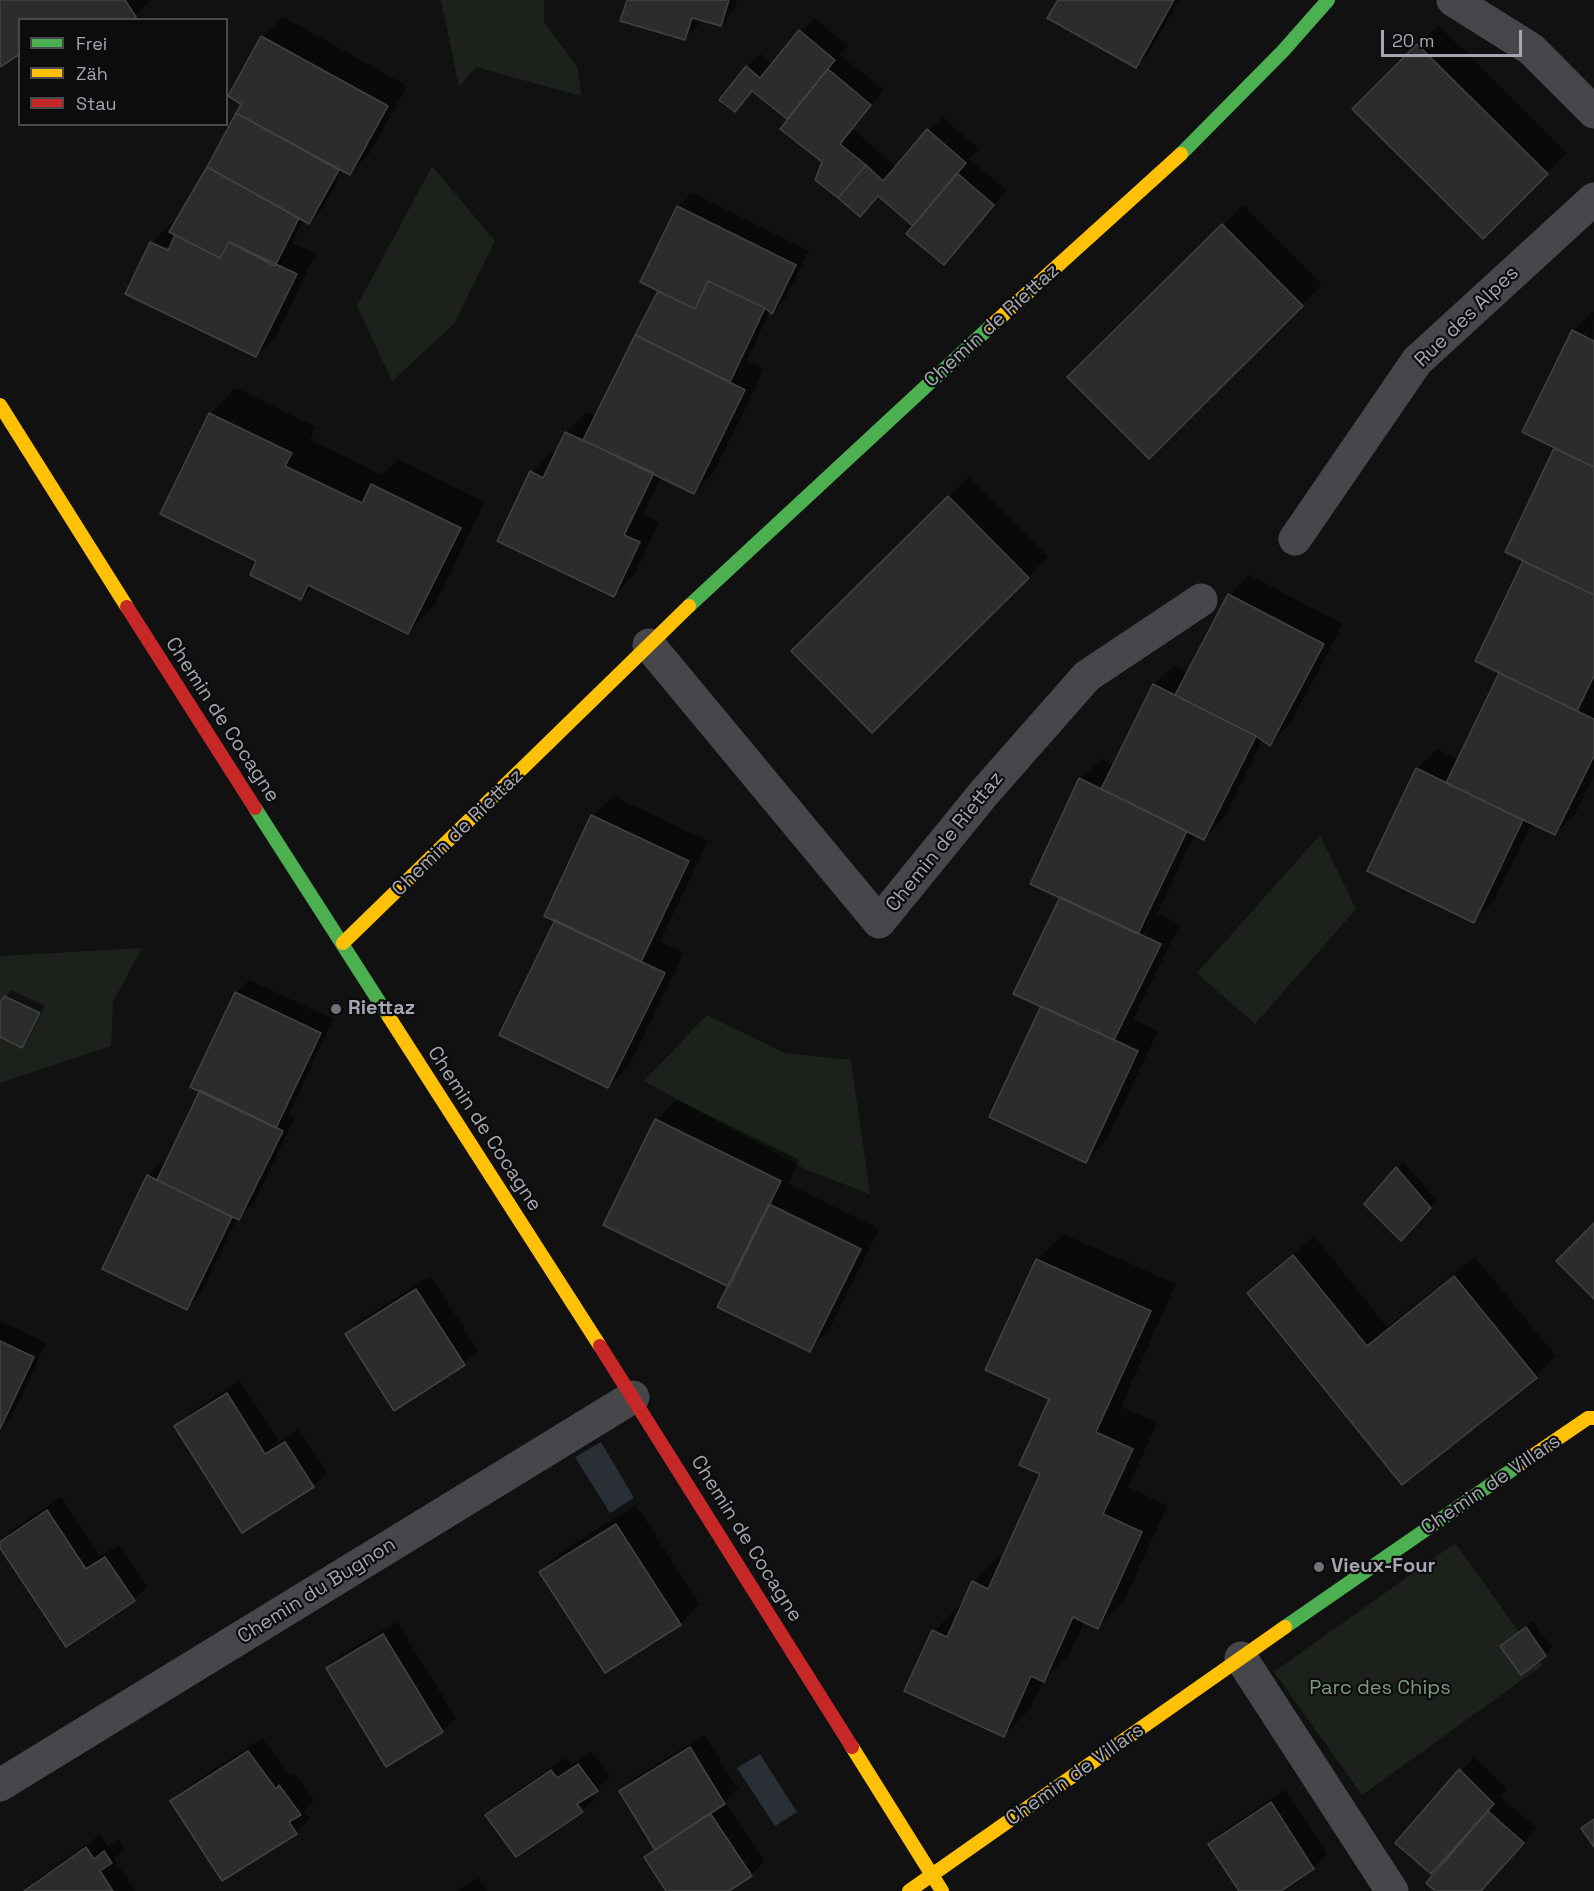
<!DOCTYPE html>
<meta charset="utf-8">
<style>
body{margin:0}
#map{position:relative;width:1594px;height:1891px;overflow:hidden;background:#111112;font-family:"Space Grotesk",sans-serif}
canvas{display:block}
.legend{position:absolute;left:18px;top:18px;width:210px;height:108px;box-sizing:border-box;background:#0c0c0d;border:2px solid #494a4f;margin:0;padding:8px 10px;list-style:none;font-size:18px;color:#a4a7b1}
.legend li{display:flex;align-items:center;gap:12px;height:30px}
.legend b{width:30px;border:2px solid #494a4f}
.scale{position:absolute;left:1381px;top:30px;width:141px;height:27px;box-sizing:border-box;border:3px solid #a4a7b1;border-top:0;padding-left:8px;font-size:18px;line-height:21px;white-space:nowrap;color:#a4a7b1;-webkit-text-stroke:4px #0c0c0d;paint-order:stroke}
</style>
<div id="map">
<canvas width="1594" height="1891"></canvas>
<ul class="legend">
<li><b style="height:8px;background:#4caf50"></b>Frei</li>
<li><b style="height:8px;background:#ffc107"></b>Zäh</li>
<li><b style="height:8px;background:#c62828"></b>Stau</li>
</ul>
<div class="scale">20 m</div>
</div>
<script>
const ctx = document.querySelector('canvas').getContext('2d');
ctx.lineJoin = 'round';
function fillPath(path, color) { ctx.fillStyle = color; ctx.fill(path, 'evenodd'); }
function trace(path, color, width, dash) { ctx.strokeStyle = color; ctx.lineWidth = width; ctx.lineCap = dash ? 'butt' : 'round'; ctx.setLineDash(dash || []); ctx.stroke(path); }
function write(font, color, halo, rows, align = 'center') {
  ctx.font = font + ' "Space Grotesk",sans-serif'; ctx.lineWidth = 4.5; ctx.setLineDash([]); ctx.textBaseline = 'middle'; ctx.strokeStyle = halo; ctx.fillStyle = color; for (const [text, x, y, turn = 0] of rows) {
    ctx.save(); ctx.translate(x, y); ctx.rotate((+turn || 0) * Math.PI / 180); ctx.textAlign = isNaN(turn) ? turn : align; if (halo) ctx.strokeText(text, 0, 0); ctx.fillText(text, 0, 0); ctx.restore();
  }
}
const green = new Path2D(`
 M 441,0 L 544,0 L 544,22 L 578,68 L 581,96 L 476,67 L 459,87 Z
 M 432,166 L 495,241 L 454,324 L 392,381 L 357,306 Z
 M 1320,835 L 1356,909 L 1255,1024 L 1197,973 Z
 M 142,948 L 113,1002 L 111,1046 L 0,1083 L 0,956 Z
 M 707,1015 L 784,1053 L 851,1060 L 870,1194 L 809,1171 L 644,1081 Z
 M 1455,1543 L 1543,1665 L 1362,1795 L 1274,1672 Z`);
const water = new Path2D(`
 M 601,1442 L 634,1498 L 610,1513 L 575,1457 Z
 M 760,1754 L 797,1812 L 775,1826 L 737,1768 Z`);
const shadow = new Path2D(`
 M 0,0 L 151,0 L 135,16 L 20,20 L 0,65 Z
 M 628,0 L 737,0 L 734,11 L 721,24 L 700,19 L 698,25 L 685,38 Z
 M 1059,0 L 1179,0 L 1149,53 L 1136,66 Z
 M 283,17 L 407,86 L 370,153 L 350,173 L 344,170 L 322,209 L 309,222 L 304,219 L 292,243 L 316,253 L 276,336 L 256,356 L 127,293 L 152,242 L 172,222 L 175,224 L 243,103 L 262,37 Z
 M 814,18 L 848,46 L 840,55 L 884,90 L 853,129 L 896,167 L 942,117 L 979,149 L 969,159 L 1007,190 L 944,263 L 915,226 L 879,195 L 824,161 L 789,119 L 754,90 L 735,110 L 747,67 L 761,54 L 773,65 Z
 M 1438,25 L 1567,153 L 1483,237 L 1354,109 Z
 M 692,193 L 809,251 L 785,299 L 772,312 L 770,310 L 747,361 L 764,369 L 714,472 L 694,492 L 662,476 L 643,514 L 659,522 L 634,575 L 614,595 L 532,472 L 552,452 L 556,454 L 566,433 L 587,412 L 596,417 L 660,291 L 678,207 Z
 M 1243,205 L 1322,285 L 1149,456 L 1069,377 Z
 M 1593,311 L 1594,775 L 1575,814 L 1555,834 L 1532,822 L 1494,901 L 1473,921 L 1417,769 L 1437,749 L 1459,760 L 1501,672 L 1477,661 L 1525,560 L 1507,552 L 1556,447 L 1573,331 Z
 M 236,388 L 316,427 L 310,440 L 382,475 L 398,459 L 485,502 L 434,606 L 408,632 L 313,586 L 301,598 L 258,561 L 210,414 Z
 M 969,477 L 1048,557 L 872,731 L 793,651 Z
 M 1249,575 L 1343,624 L 1290,724 L 1270,744 L 1263,739 L 1224,818 L 1204,838 L 1195,833 L 1157,914 L 1180,924 L 1133,1020 L 1158,1031 L 1106,1141 L 1086,1161 L 1043,1005 L 1080,779 L 1101,759 L 1114,765 L 1154,685 L 1174,665 L 1188,672 L 1229,595 Z
 M 613,796 L 708,841 L 660,941 L 684,953 L 628,1067 L 608,1087 L 557,919 L 593,816 Z
 M 249,980 L 333,1019 L 289,1114 L 295,1117 L 253,1205 L 237,1218 L 200,1295 L 186,1308 L 148,1176 L 161,1162 L 166,1165 L 202,1090 L 236,993 Z
 M 11,990 L 45,1006 L 28,1040 L 22,1046 L 0,1036 L 0,1006 Z
 M 677,1100 L 800,1160 L 788,1184 L 879,1229 L 829,1330 L 809,1350 L 731,1286 L 656,1120 Z
 M 1403,1162 L 1437,1200 L 1408,1233 L 1366,1204 Z
 M 1063,1234 L 1176,1284 L 1121,1406 L 1157,1423 L 1128,1487 L 1167,1506 L 1124,1601 L 1098,1627 L 1085,1620 L 1069,1655 L 1043,1680 L 1030,1709 L 1004,1735 L 906,1690 L 934,1631 L 960,1605 L 962,1606 L 973,1582 L 999,1556 L 1004,1558 L 1042,1473 L 1051,1398 L 1037,1260 Z
 M 1314,1236 L 1387,1327 L 1475,1257 L 1556,1356 L 1536,1376 L 1403,1483 L 1249,1293 Z
 M 430,1276 L 478,1350 L 464,1364 L 347,1335 L 360,1321 Z
 M 0,1321 L 46,1343 L 12,1416 L 0,1428 Z
 M 240,1381 L 279,1442 L 299,1429 L 327,1473 L 313,1486 L 176,1427 L 190,1413 Z
 M 61,1497 L 100,1556 L 119,1545 L 147,1587 L 134,1600 L 0,1545 L 12,1530 Z
 M 636,1505 L 700,1604 L 680,1624 L 541,1572 L 561,1552 Z
 M 1533,1621 L 1552,1648 L 1521,1673 L 1502,1646 Z
 M 397,1622 L 456,1718 L 442,1731 L 328,1669 L 341,1655 Z
 M 704,1735 L 738,1789 L 725,1802 L 764,1861 L 751,1875 L 726,1891 L 668,1891 L 646,1857 L 656,1848 L 621,1791 L 634,1778 Z
 M 262,1738 L 290,1776 L 294,1773 L 314,1800 L 304,1811 L 310,1819 L 296,1832 L 223,1879 L 172,1802 L 186,1788 Z
 M 592,1752 L 610,1777 L 592,1793 L 596,1798 L 582,1811 L 516,1855 L 487,1815 L 501,1802 L 565,1758 L 571,1765 Z
 M 1474,1757 L 1507,1789 L 1500,1797 L 1537,1828 L 1481,1891 L 1437,1891 L 1456,1850 L 1454,1848 L 1431,1872 L 1397,1843 Z
 M 1285,1790 L 1327,1854 L 1313,1868 L 1278,1891 L 1241,1891 L 1210,1844 L 1223,1831 Z
 M 100,1835 L 108,1847 L 118,1839 L 125,1848 L 114,1859 L 135,1891 L 26,1891 L 37,1879 Z
 M 479,1878 L 487,1891 L 457,1891 Z`);
const building = new Path2D(`
 M 0,0 L 125,0 L 136,17 L 132,20 L 20,20 L 20,54 L 0,67 Z
 M 627,0 L 729,0 L 721,26 L 692,18 L 685,40 L 620,21 Z
 M 1058,0 L 1174,0 L 1136,68 L 1047,18 Z
 M 799,30 L 835,60 L 787,119 L 752,91 L 735,112 L 719,100 L 746,66 L 760,78 Z
 M 261,36 L 388,106 L 350,175 L 236,113 L 241,104 L 228,96 Z
 M 1417,44 L 1548,174 L 1483,239 L 1352,109 Z
 M 828,69 L 871,105 L 840,144 L 866,165 L 838,198 L 815,180 L 822,162 L 780,129 Z
 M 236,113 L 339,170 L 309,224 L 207,167 Z
 M 927,129 L 966,163 L 913,226 L 878,196 L 860,217 L 838,198 L 866,165 L 883,181 Z
 M 207,167 L 299,218 L 275,266 L 229,242 L 220,258 L 169,232 Z
 M 957,173 L 994,205 L 944,265 L 906,234 Z
 M 677,206 L 796,265 L 772,314 L 765,308 L 708,281 L 695,309 L 640,282 Z
 M 1222,224 L 1303,306 L 1149,459 L 1067,377 Z
 M 175,235 L 220,258 L 229,242 L 297,274 L 256,357 L 125,294 L 150,242 L 168,250 Z
 M 708,281 L 765,308 L 730,382 L 635,335 L 658,291 L 695,309 Z
 M 1572,330 L 1594,341 L 1594,467 L 1522,432 Z
 M 635,335 L 745,390 L 694,494 L 583,440 Z
 M 209,413 L 292,453 L 285,466 L 362,503 L 371,484 L 461,528 L 408,634 L 308,585 L 301,600 L 250,575 L 256,561 L 160,514 Z
 M 565,432 L 654,473 L 624,535 L 640,542 L 614,597 L 497,541 L 530,471 L 543,478 Z
 M 1554,448 L 1594,467 L 1594,595 L 1505,552 Z
 M 948,496 L 1029,578 L 872,733 L 791,651 Z
 M 1523,561 L 1594,595 L 1594,676 L 1577,711 L 1475,661 Z
 M 1228,594 L 1324,644 L 1270,746 L 1256,736 L 1175,695 Z
 M 1499,673 L 1594,719 L 1594,756 L 1555,835 L 1446,783 Z
 M 1153,684 L 1256,736 L 1204,840 L 1101,789 Z
 M 1416,768 L 1523,820 L 1474,923 L 1367,871 Z
 M 1079,778 L 1187,831 L 1138,934 L 1030,884 Z
 M 591,815 L 689,861 L 641,962 L 544,916 Z
 M 1060,897 L 1161,944 L 1114,1040 L 1013,994 Z
 M 555,920 L 665,973 L 608,1088 L 499,1035 Z
 M 235,992 L 321,1033 L 276,1128 L 190,1087 Z
 M 4,996 L 40,1013 L 22,1048 L 0,1037 L 0,1003 Z
 M 1041,1006 L 1138,1051 L 1086,1163 L 989,1117 Z
 M 200,1090 L 283,1131 L 239,1220 L 157,1180 Z
 M 655,1119 L 781,1181 L 729,1287 L 603,1225 Z
 M 1396,1167 L 1431,1208 L 1401,1241 L 1364,1204 Z
 M 147,1175 L 232,1217 L 187,1310 L 102,1269 Z
 M 769,1204 L 861,1249 L 810,1352 L 717,1307 Z
 M 1594,1223 L 1594,1299 L 1556,1261 Z
 M 1293,1255 L 1367,1346 L 1454,1276 L 1537,1378 L 1402,1485 L 1247,1293 Z
 M 1036,1259 L 1151,1311 L 1096,1432 L 1133,1449 L 1103,1514 L 1142,1532 L 1098,1629 L 1073,1617 L 1044,1682 L 1031,1676 L 1004,1737 L 904,1691 L 932,1630 L 947,1637 L 972,1581 L 988,1589 L 1040,1474 L 1019,1465 L 1049,1399 L 985,1370 Z
 M 416,1289 L 465,1365 L 394,1411 L 345,1334 Z
 M 0,1341 L 34,1357 L 0,1429 Z
 M 227,1393 L 265,1454 L 285,1442 L 314,1487 L 242,1533 L 174,1426 Z
 M 47,1510 L 86,1569 L 105,1557 L 135,1601 L 66,1647 L 0,1548 L 0,1542 Z
 M 616,1524 L 681,1625 L 605,1673 L 539,1572 Z
 M 1526,1627 L 1546,1656 L 1521,1675 L 1500,1646 Z
 M 383,1634 L 443,1732 L 386,1767 L 326,1668 Z
 M 690,1747 L 725,1804 L 655,1850 L 619,1791 Z
 M 248,1751 L 276,1789 L 279,1785 L 301,1815 L 289,1822 L 297,1834 L 222,1881 L 170,1801 Z
 M 578,1764 L 598,1791 L 577,1804 L 583,1812 L 516,1857 L 485,1815 L 551,1770 L 557,1778 Z
 M 1459,1769 L 1494,1804 L 1431,1874 L 1395,1843 Z
 M 1271,1802 L 1314,1869 L 1281,1891 L 1239,1891 L 1208,1844 Z
 M 1488,1811 L 1524,1843 L 1481,1891 L 1435,1891 L 1426,1883 Z
 M 710,1813 L 752,1876 L 729,1891 L 666,1891 L 644,1857 Z
 M 1594,1819 L 1594,1847 L 1581,1828 Z
 M 86,1847 L 94,1859 L 104,1851 L 112,1863 L 100,1871 L 113,1891 L 24,1891 Z`);
const street = new Path2D(`
 M 1453,0 L 1531,49 L 1594,112
 M 1295,539 L 1417,361 L 1594,199
 M 649,645 L 879,922 L 984,793 L 1087,676 L 1201,600
 M 1241,1658 L 1392,1891
 M 0,1785 L 633,1397`);
const fast = new Path2D(`
 M 1181,154 L 1283,51 L 1328,0
 M 689,606 L 991,326
 M 255,808 L 389,1017
 M 1285,1627 L 1522,1463`);
const slow = new Path2D(`
 M 991,326 L 1181,154
 M 0,405 L 127,607
 M 343,943 L 689,606
 M 389,1017 L 600,1346
 M 1522,1463 L 1588,1418 L 1594,1418
 M 852,1747 L 942,1891
 M 909,1891 L 1285,1627`);
const jam = new Path2D(`
 M 127,607 L 255,808
 M 600,1346 L 852,1747`);
const markers = [
 [336,1009,6,"#717279"],
 [1319,1567,6,"#717279"]
];
const streetNames = [
 ["Rue des Alpes",1467,317,-44],
 ["Chemin de Riettaz",992,326,-42],
 ["Chemin de Cocagne",222,720,57],
 ["Chemin de Riettaz",458,833,-44],
 ["Chemin de Riettaz",945,842,-51],
 ["Chemin de Cocagne",484,1129,57],
 ["Chemin de Villars",1491,1485,-34],
 ["Chemin de Cocagne",746,1539,58],
 ["Chemin du Bugnon",317,1591,-32],
 ["Chemin de Villars",1075,1775,-35]
];
const poiNames = [
 ["Riettaz",348,1009],
 ["Vieux-Four",1331,1567]
];
const parkNames = [
 ["Parc des Chips",1380,1689]
];
fillPath(green, '#1c211c');
fillPath(water, '#2a2f35');
fillPath(shadow, '#0007');
fillPath(building, '#2c2c2d');
trace(building, '#414245', 1.5);
trace(street, '#46474a', 33);
trace(fast, '#4caf50', 14);
trace(slow, '#ffc107', 14);
trace(jam, '#c62828', 14);
for (const [x, y, r, color] of markers) { const dot = new Path2D(); dot.arc(x, y, r, 0, 2 * Math.PI); ctx.fillStyle = color; ctx.fill(dot); trace(dot, '#0c0c0d', 2); }
write('20px', '#a4a7b1', '#0c0c0d', streetNames);
write('bold 20px', '#a4a7b1', '#0c0c0d', poiNames, 'left');
write('20px', '#7c9a80', '#0c0c0d', parkNames);
</script>
